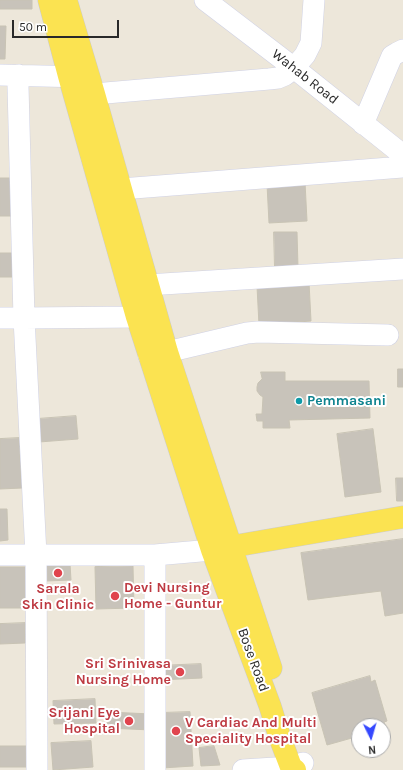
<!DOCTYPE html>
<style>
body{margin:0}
#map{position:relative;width:403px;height:770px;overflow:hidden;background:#ede7da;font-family:Karla,sans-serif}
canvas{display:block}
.north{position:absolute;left:351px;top:718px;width:40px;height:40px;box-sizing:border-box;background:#fff;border:1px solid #a9a9a9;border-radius:50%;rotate:175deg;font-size:11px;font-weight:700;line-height:16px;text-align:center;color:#292929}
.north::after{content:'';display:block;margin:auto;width:14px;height:18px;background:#3548ff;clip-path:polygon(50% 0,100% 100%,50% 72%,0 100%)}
.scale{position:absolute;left:12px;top:20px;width:107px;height:18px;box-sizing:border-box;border:2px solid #292929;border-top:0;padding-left:5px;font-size:12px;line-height:14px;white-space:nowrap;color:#292929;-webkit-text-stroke:3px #fff;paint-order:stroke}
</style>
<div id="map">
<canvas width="403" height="770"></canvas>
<div class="north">N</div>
<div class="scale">50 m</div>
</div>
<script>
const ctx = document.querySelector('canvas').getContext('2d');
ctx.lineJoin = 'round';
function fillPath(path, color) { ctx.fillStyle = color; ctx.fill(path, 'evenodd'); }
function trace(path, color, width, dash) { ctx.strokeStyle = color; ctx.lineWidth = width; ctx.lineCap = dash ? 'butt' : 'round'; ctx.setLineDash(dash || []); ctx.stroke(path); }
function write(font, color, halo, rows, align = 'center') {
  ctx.font = font + ' Karla,sans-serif'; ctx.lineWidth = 4; ctx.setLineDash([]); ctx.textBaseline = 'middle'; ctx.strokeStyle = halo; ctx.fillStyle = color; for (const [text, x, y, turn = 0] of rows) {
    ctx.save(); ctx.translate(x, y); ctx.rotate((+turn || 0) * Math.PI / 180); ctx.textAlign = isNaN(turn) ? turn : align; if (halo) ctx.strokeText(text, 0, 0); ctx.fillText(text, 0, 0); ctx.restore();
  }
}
const building = new Path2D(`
 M 0,0 L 32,0 L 32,9 L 0,9 Z
 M 0,26 L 6,26 L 5,59 L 0,59 Z
 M 0,178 L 13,178 L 12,216 L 0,216 Z
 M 305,182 L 307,221 L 269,223 L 267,184 Z
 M 274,232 L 297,232 L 298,268 L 275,269 Z
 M 0,253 L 13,253 L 13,277 L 0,277 Z
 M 309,282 L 311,321 L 259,325 L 257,286 Z
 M 398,369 L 403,369 L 403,387 L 398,387 Z
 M 261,372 L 285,372 L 285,381 L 369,381 L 370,418 L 289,420 L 290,428 L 263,428 L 263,421 L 257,421 L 256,414 L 262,414 L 263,397 L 260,395 L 257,391 L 257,387 L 258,383 L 262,379 Z
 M 76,416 L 78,439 L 39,442 L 37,419 Z
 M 373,429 L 381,492 L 345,497 L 337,434 Z
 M 19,438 L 22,488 L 0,489 L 0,439 Z
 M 396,478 L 403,478 L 403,501 L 397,501 Z
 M 0,509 L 7,509 L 8,540 L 0,541 Z
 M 403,539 L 403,613 L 385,616 L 381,591 L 308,600 L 301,553 Z
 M 70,564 L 71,580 L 46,581 L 45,566 Z
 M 133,566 L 134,608 L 96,609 L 95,567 Z
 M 0,567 L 26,567 L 26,608 L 0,608 Z
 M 25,623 L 25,643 L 0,644 L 0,624 Z
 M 201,664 L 202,678 L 159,680 L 158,666 Z
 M 370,676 L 371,682 L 375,680 L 387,721 L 384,722 L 386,728 L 383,729 L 383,726 L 359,726 L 359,736 L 327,745 L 312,693 Z
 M 95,699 L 96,723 L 54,724 L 53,701 Z
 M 108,712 L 151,714 L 151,730 L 107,728 Z
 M 190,712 L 193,766 L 162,768 L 160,713 Z
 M 91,741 L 93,767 L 53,770 L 51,743 Z
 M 0,746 L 28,746 L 28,767 L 0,767 Z
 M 214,746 L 220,765 L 201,766 L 199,748 Z`);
const minor = new Path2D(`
 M 205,0 L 294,68 L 403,155
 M 0,75 L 85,77
 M 19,75 L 18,86 L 24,318 L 36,555 L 37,770
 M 76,94 L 94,94 L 269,79 L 278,78 L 285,75 L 294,68 L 305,55 L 311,43 L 314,0
 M 363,124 L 392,56 L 397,53 L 403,50
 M 121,189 L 403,167
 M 147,285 L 403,269
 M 0,318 L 24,318 L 137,317 L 153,313
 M 149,356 L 167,352 L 247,333 L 258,332 L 388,335
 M 0,555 L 155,555 L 212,550
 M 155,770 L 155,555
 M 243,770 L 291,767 L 303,763`);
const major = new Path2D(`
 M 49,0 L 69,76 L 137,317 L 212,550 L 270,706 L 280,738 L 291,767 L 295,770
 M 66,0 L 94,94 L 167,352 L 271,668
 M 217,549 L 403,517`);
const markers = [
 [299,401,4,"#0f9aa8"],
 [58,573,5,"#e0444e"],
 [115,596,5,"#e0444e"],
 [180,672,5,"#e0444e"],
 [129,721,5,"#e0444e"],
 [176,731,5,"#e0444e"]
];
const streetNames = [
 ["Wahab Road",305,77,38],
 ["Bose Road",253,660,70]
];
const cultureNames = [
 ["Pemmasani",307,401]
];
const healthNames = [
 ["Devi Nursing",124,588],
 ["Home - Guntur",124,604],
 ["Sarala",58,589,"center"],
 ["Skin Clinic",58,605,"center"],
 ["Sri Srinivasa",171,664,"right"],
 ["Nursing Home",171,680,"right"],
 ["Srijani Eye",120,713,"right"],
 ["Hospital",120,729,"right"],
 ["V Cardiac And Multi",185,723],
 ["Speciality Hospital",185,739]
];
fillPath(building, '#c8c3ba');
trace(building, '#c8c3b4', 1);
trace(minor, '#cfd1e4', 22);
trace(major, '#ccc', 23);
trace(minor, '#fff', 21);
trace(major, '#fbe351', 22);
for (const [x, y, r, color] of markers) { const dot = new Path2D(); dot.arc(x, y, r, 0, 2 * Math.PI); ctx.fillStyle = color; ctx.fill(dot); trace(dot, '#fff', 1.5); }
write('14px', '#292929', '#fff', streetNames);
write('bold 14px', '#0d838f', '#fff', cultureNames, 'left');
write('bold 14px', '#be3a42', '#fff', healthNames, 'left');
</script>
